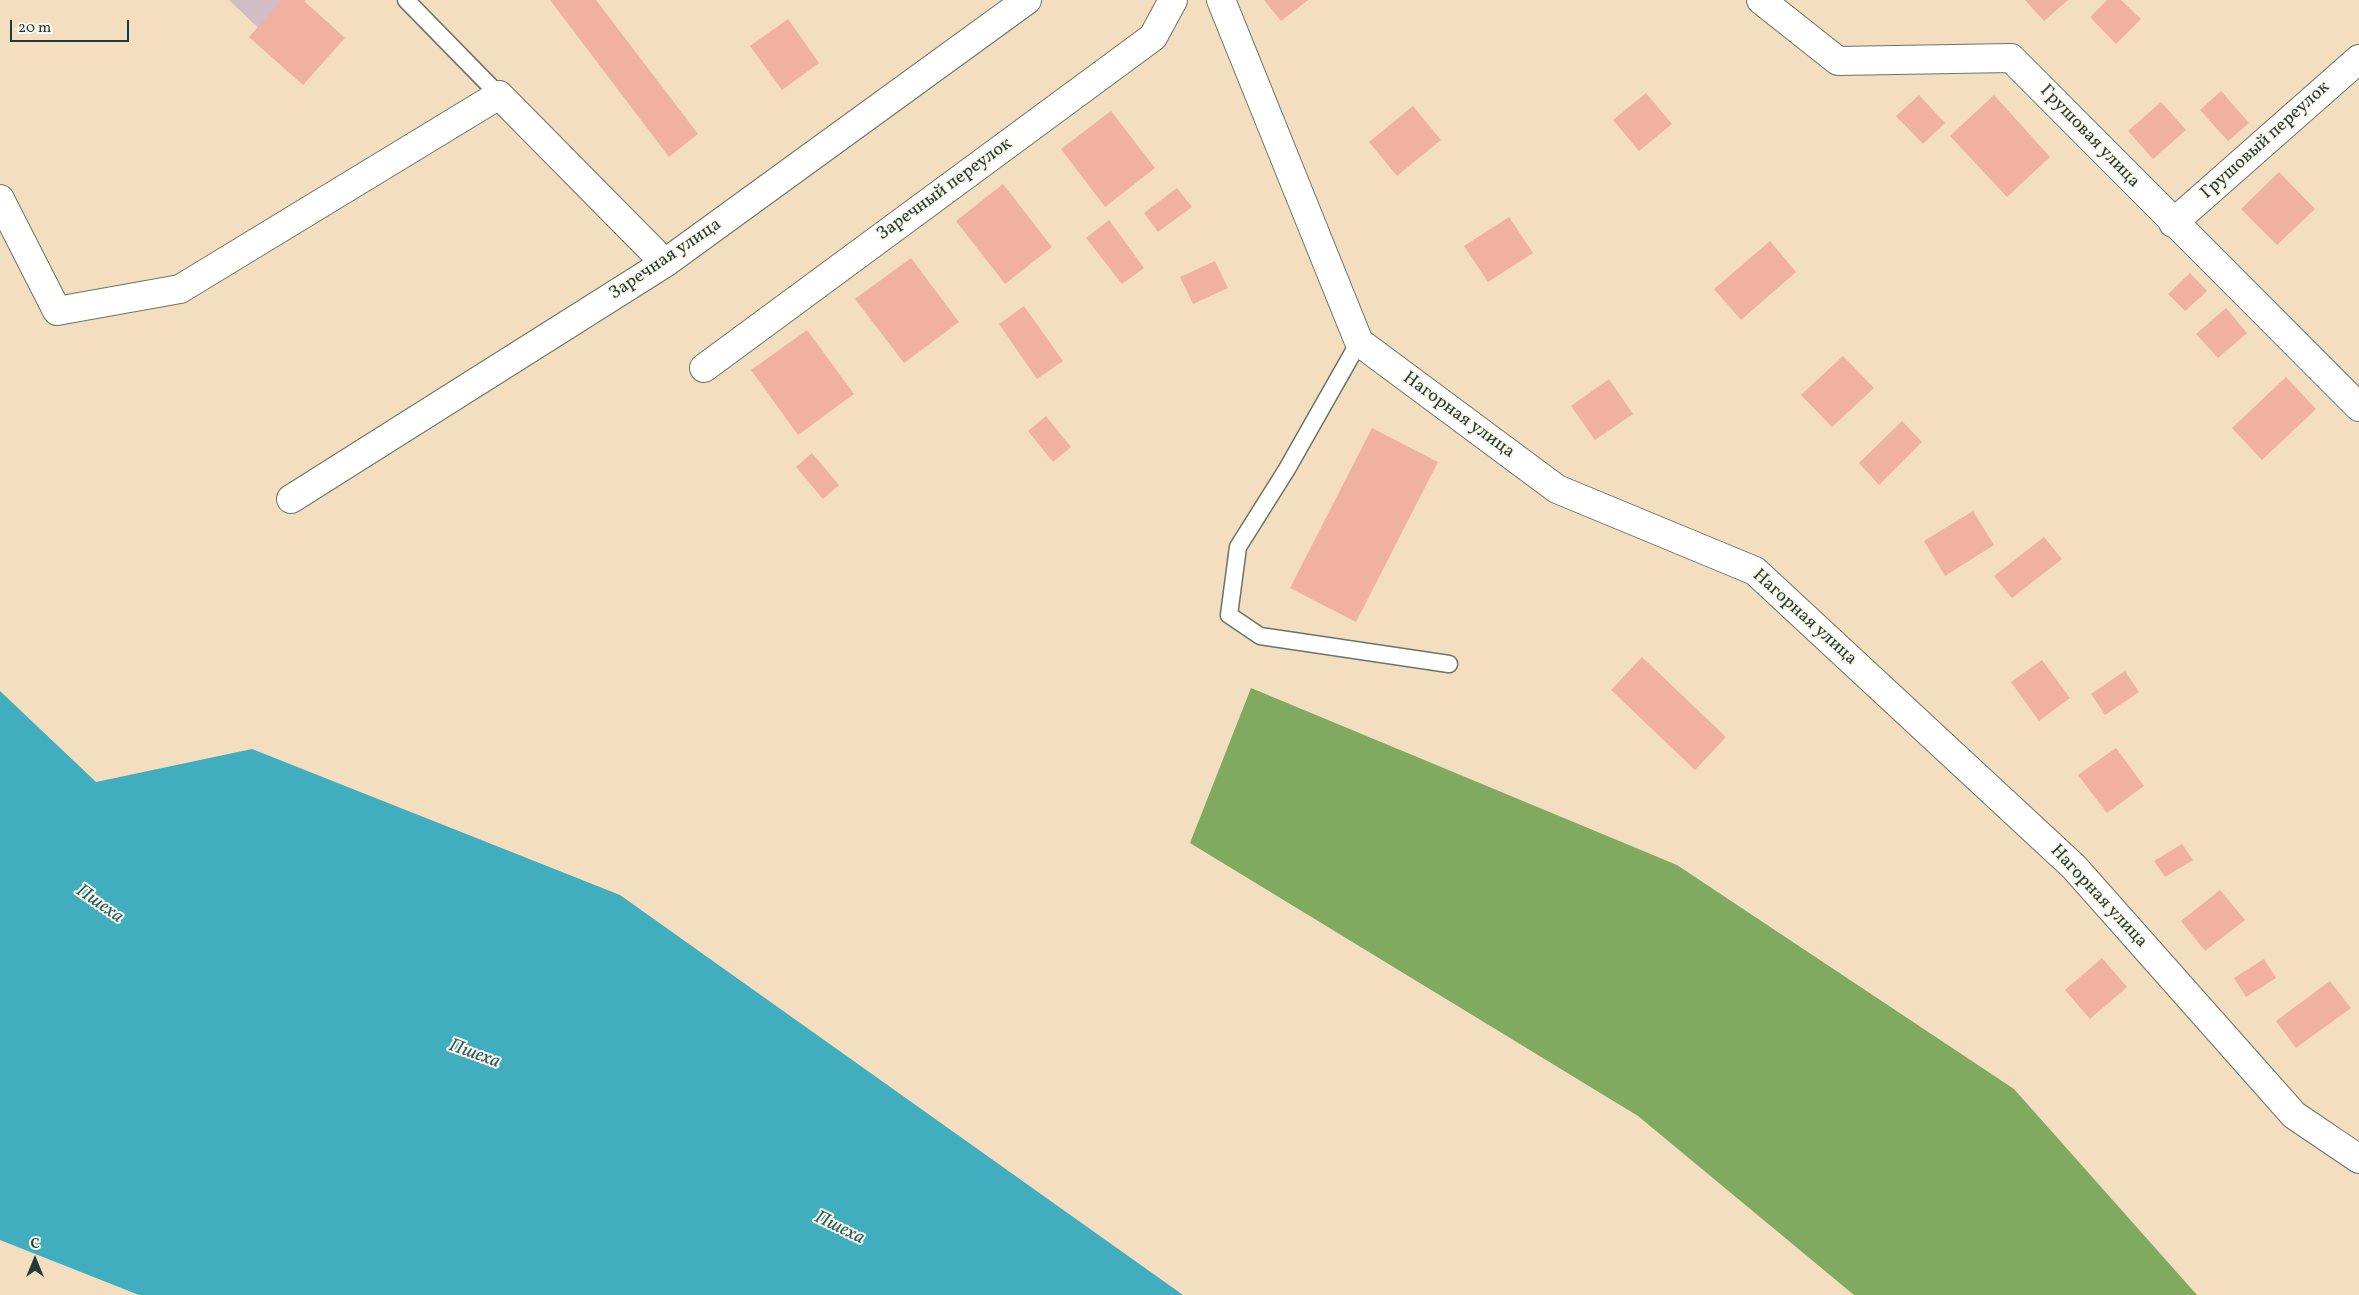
<!DOCTYPE html>
<meta charset="utf-8">
<style>
body{margin:0}
#map{position:relative;width:2359px;height:1295px;overflow:hidden;background:#f3dec0;font-family:Vollkorn,serif}
canvas{display:block}
.north{position:absolute;left:10px;top:1235px;width:50px;height:50px;-webkit-text-stroke:4px #fbf7ec;paint-order:stroke;rotate:0deg;font-size:14px;font-weight:700;line-height:20px;text-align:center;color:#1f3d34}
.north::after{content:'';display:block;margin:auto;width:18px;height:22px;background:#1f3d34;clip-path:polygon(50% 0,100% 100%,50% 72%,0 100%)}
.scale{position:absolute;left:10px;top:20px;width:119px;height:22px;box-sizing:border-box;border:2px solid #1f3d34;border-top:0;padding-left:6px;font-size:15px;line-height:18px;white-space:nowrap;color:#1f3d34;-webkit-text-stroke:4px #fbf7ec;paint-order:stroke}
</style>
<div id="map">
<canvas width="2359" height="1295"></canvas>
<div class="north">С</div>
<div class="scale">20 m</div>
</div>
<script>
const ctx = document.querySelector('canvas').getContext('2d');
ctx.lineJoin = 'round';
function fillPath(path, color) { ctx.fillStyle = color; ctx.fill(path, 'evenodd'); }
function trace(path, color, width, dash) { ctx.strokeStyle = color; ctx.lineWidth = width; ctx.lineCap = dash ? 'butt' : 'round'; ctx.setLineDash(dash || []); ctx.stroke(path); }
function write(font, color, halo, rows, align = 'center') {
  ctx.font = font + ' Vollkorn,serif'; ctx.lineWidth = 4; ctx.setLineDash([]); ctx.textBaseline = 'middle'; ctx.strokeStyle = halo; ctx.fillStyle = color; for (const [text, x, y, turn = 0] of rows) {
    ctx.save(); ctx.translate(x, y); ctx.rotate((+turn || 0) * Math.PI / 180); ctx.textAlign = isNaN(turn) ? turn : align; if (halo) ctx.strokeText(text, 0, 0); ctx.fillText(text, 0, 0); ctx.restore();
  }
}
const industrial = new Path2D(`
 M 229,0 L 306,0 L 272,41 Z`);
const forest = new Path2D(`
 M 1251,688 L 1677,865 L 2014,1089 L 2197,1295 L 1854,1295 L 1638,1116 L 1190,843 Z`);
const water = new Path2D(`
 M 0,691 L 96,782 L 252,749 L 620,895 L 1183,1295 L 139,1295 L 0,1240 Z`);
const building = new Path2D(`
 M 282,0 L 303,0 L 345,38 L 303,85 L 249,37 Z
 M 550,0 L 596,0 L 698,134 L 669,157 Z
 M 1264,0 L 1308,0 L 1281,21 Z
 M 2025,0 L 2068,0 L 2044,21 Z
 M 2107,0 L 2121,0 L 2141,19 L 2116,44 L 2090,17 Z
 M 788,19 L 819,63 L 782,90 L 750,46 Z
 M 2221,91 L 2249,123 L 2228,141 L 2200,110 Z
 M 1646,93 L 1672,124 L 1639,151 L 1613,120 Z
 M 1919,95 L 1945,123 L 1923,144 L 1896,116 Z
 M 1994,95 L 2050,157 L 2007,197 L 1950,136 Z
 M 2161,102 L 2186,130 L 2153,159 L 2128,131 Z
 M 1413,106 L 1441,140 L 1397,176 L 1369,142 Z
 M 1111,111 L 1155,168 L 1105,207 L 1061,149 Z
 M 2279,172 L 2315,209 L 2277,245 L 2241,209 Z
 M 1003,184 L 1052,247 L 1005,284 L 956,221 Z
 M 1177,188 L 1192,207 L 1158,232 L 1144,213 Z
 M 1509,217 L 1533,253 L 1488,282 L 1464,246 Z
 M 1109,220 L 1144,268 L 1122,284 L 1086,238 Z
 M 1770,241 L 1796,272 L 1741,320 L 1714,289 Z
 M 911,258 L 959,322 L 904,363 L 855,299 Z
 M 1215,261 L 1228,288 L 1193,304 L 1180,277 Z
 M 2190,273 L 2207,291 L 2185,311 L 2168,294 Z
 M 1024,306 L 1063,361 L 1037,379 L 999,324 Z
 M 2226,308 L 2247,333 L 2218,358 L 2196,334 Z
 M 807,330 L 854,394 L 798,435 L 751,370 Z
 M 1843,356 L 1874,388 L 1832,427 L 1801,395 Z
 M 2286,377 L 2316,409 L 2262,460 L 2232,428 Z
 M 1609,379 L 1633,414 L 1595,440 L 1571,406 Z
 M 1046,416 L 1071,447 L 1053,462 L 1028,431 Z
 M 1902,421 L 1922,442 L 1879,485 L 1859,463 Z
 M 1372,428 L 1438,462 L 1356,622 L 1290,588 Z
 M 812,453 L 839,485 L 823,499 L 796,467 Z
 M 1973,511 L 1994,545 L 1945,576 L 1924,541 Z
 M 2044,537 L 2062,559 L 2012,598 L 1994,576 Z
 M 1642,657 L 1726,737 L 1695,770 L 1611,690 Z
 M 2042,660 L 2070,698 L 2039,721 L 2011,682 Z
 M 2125,671 L 2139,692 L 2105,715 L 2091,694 Z
 M 2116,748 L 2144,786 L 2107,813 L 2078,775 Z
 M 2182,844 L 2193,860 L 2165,877 L 2154,861 Z
 M 2220,890 L 2245,920 L 2205,951 L 2181,921 Z
 M 2102,958 L 2127,987 L 2090,1019 L 2065,990 Z
 M 2264,959 L 2276,978 L 2246,997 L 2234,978 Z
 M 2330,981 L 2351,1008 L 2296,1048 L 2276,1021 Z`);
const lane = new Path2D(`
 M 406,0 L 499,95
 M 1359,342 L 1287,469 L 1238,547 L 1229,615 L 1260,636 L 1449,664`);
const street = new Path2D(`
 M 1221,0 L 1359,342 L 1557,489 L 1755,571 L 2074,867 L 2294,1115 L 2359,1159
 M 1761,0 L 1838,61 L 2011,58 L 2359,407
 M 0,199 L 57,311 L 180,289 L 499,95 L 665,263
 M 2173,223 L 2359,59
 M 704,368 L 1153,37 L 1173,0
 M 291,499 L 665,263 L 1027,0`);
const streetNames = [
 ["Грушовая улица",2089,137,46],
 ["Грушовый переулок",2266,141,-42],
 ["Заречный переулок",945,190,-36],
 ["Заречная улица",666,260,-34],
 ["Нагорная улица",1458,416,36],
 ["Нагорная улица",1804,618,42],
 ["Нагорная улица",2098,897,47]
];
const waterNames = [
 ["Пшеха",99,905,35],
 ["Пшеха",474,1055,20],
 ["Пшеха",839,1229,26]
];
fillPath(industrial, '#d2bdc6');
fillPath(forest, '#80aa60');
fillPath(water, '#41aebf');
fillPath(building, '#f1b1a1');
trace(lane, '#697565', 19);
trace(street, '#697565', 30);
trace(lane, '#fff', 16);
trace(street, '#fff', 28);
write('18px', '#1f3d34', '#fbf7ec', streetNames);
write('italic 19px', '#295f5e', '#fbf7ec', waterNames);
</script>
